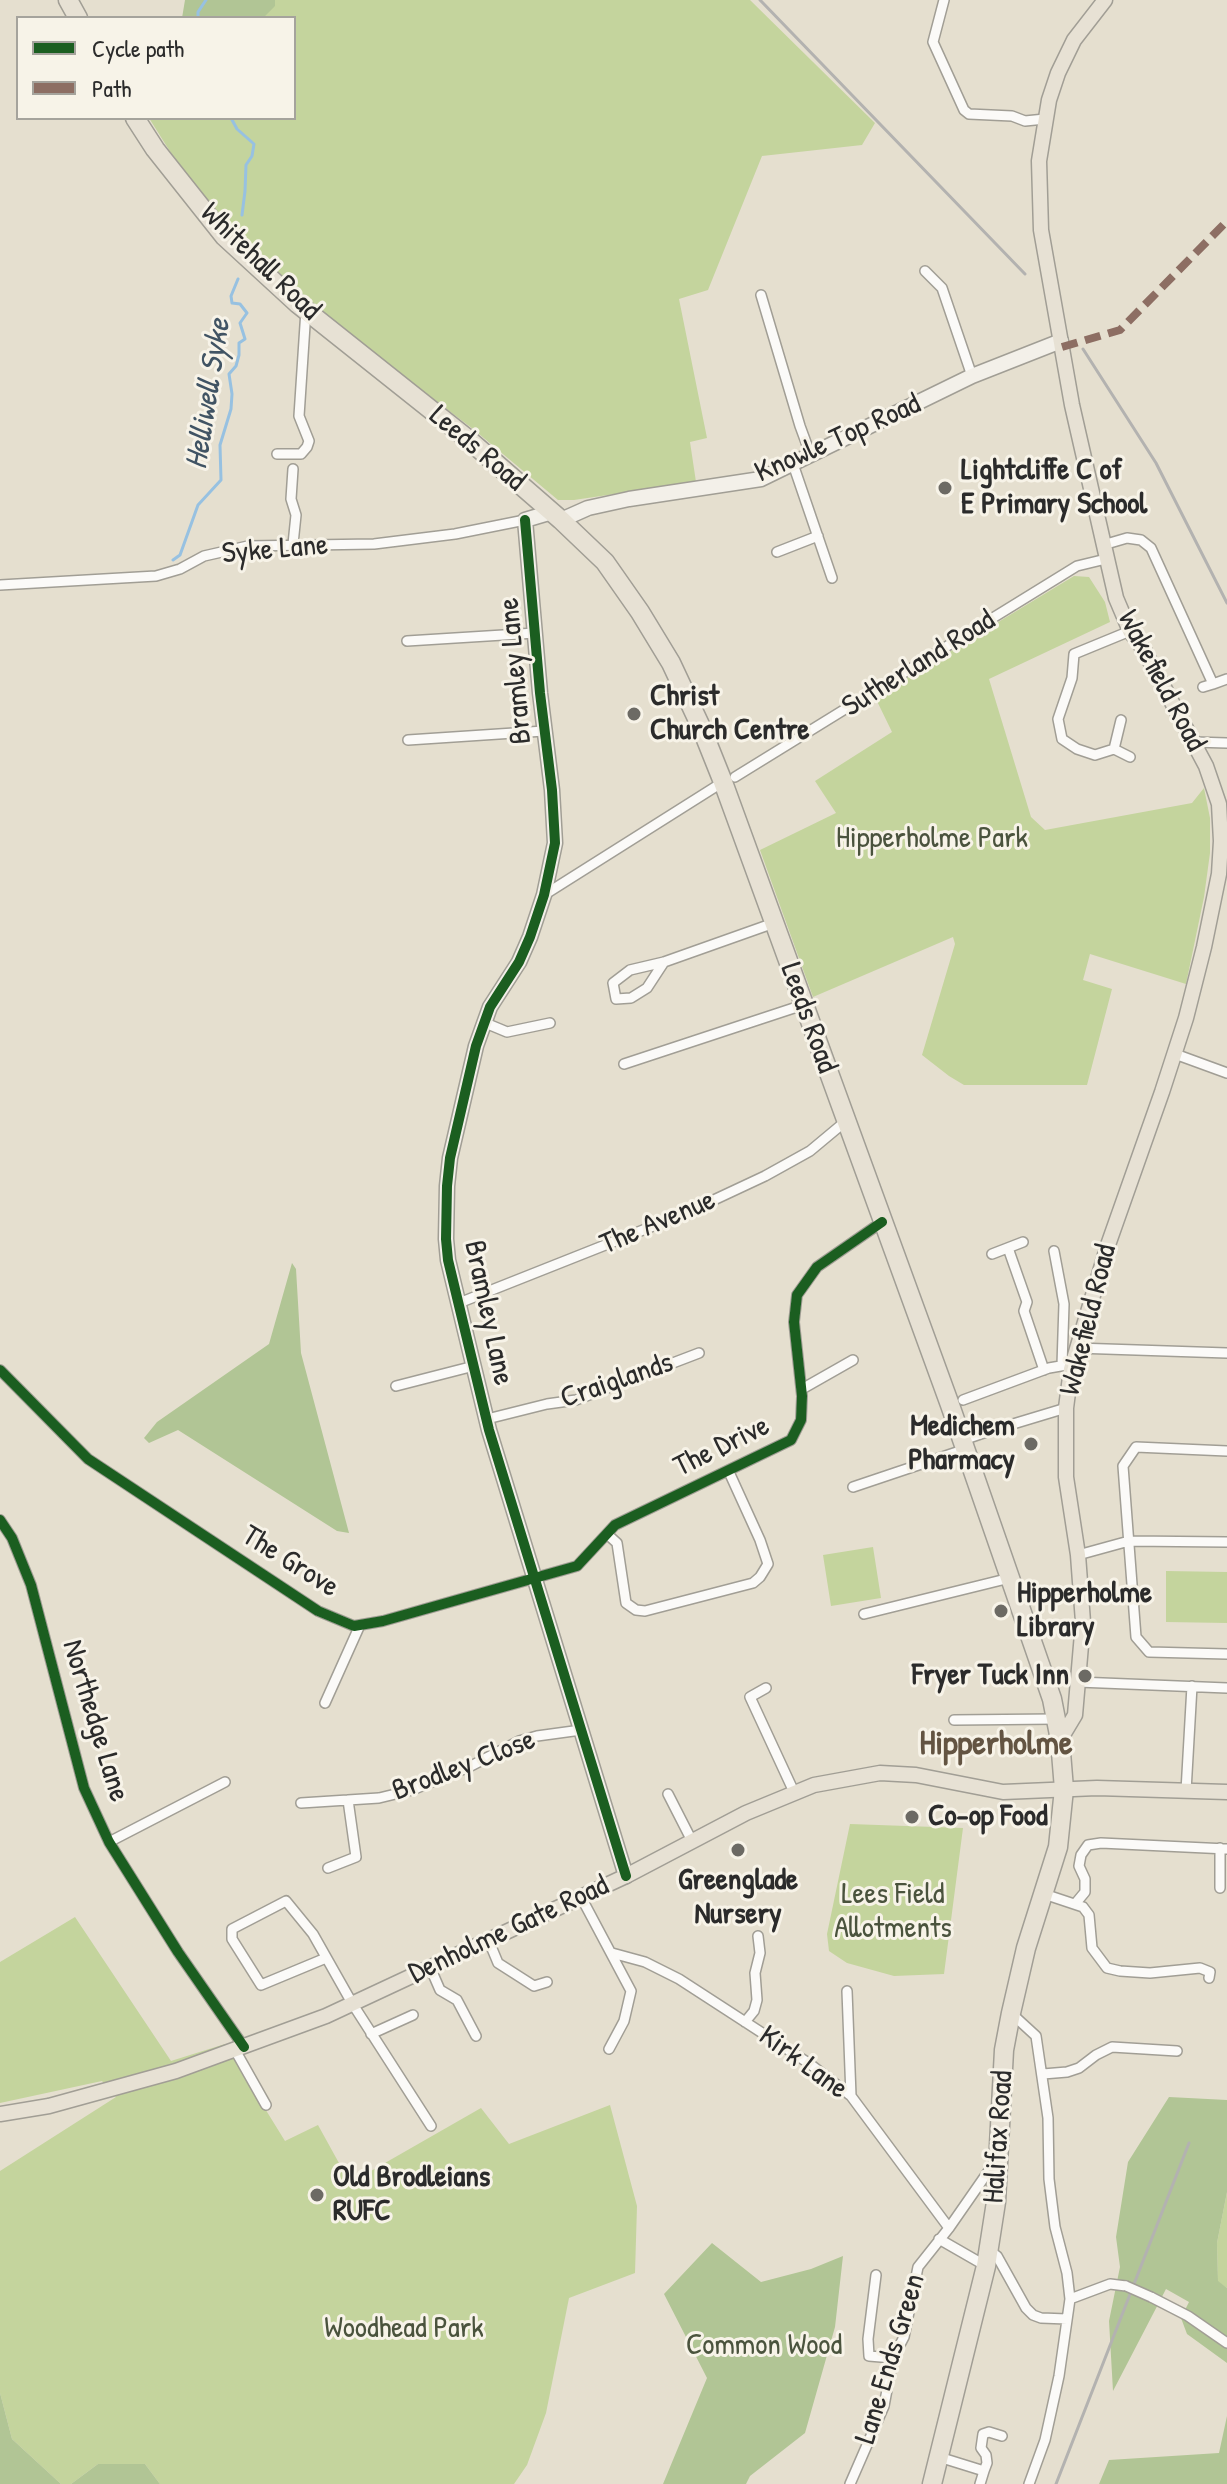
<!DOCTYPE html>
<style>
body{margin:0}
#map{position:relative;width:1227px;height:2484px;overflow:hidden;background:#e5dfcf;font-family:"Patrick Hand",sans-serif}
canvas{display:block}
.legend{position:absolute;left:16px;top:16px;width:280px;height:104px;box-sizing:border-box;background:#f7f3e8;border:2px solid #a5a39c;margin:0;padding:10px 14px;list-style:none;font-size:24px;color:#2b2b2b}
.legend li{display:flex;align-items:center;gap:16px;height:40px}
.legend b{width:40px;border:2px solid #a5a39c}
</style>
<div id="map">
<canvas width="1227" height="2484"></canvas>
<ul class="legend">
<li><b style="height:10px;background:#1b5e20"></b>Cycle path</li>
<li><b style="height:10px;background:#8d6e63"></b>Path</li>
</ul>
</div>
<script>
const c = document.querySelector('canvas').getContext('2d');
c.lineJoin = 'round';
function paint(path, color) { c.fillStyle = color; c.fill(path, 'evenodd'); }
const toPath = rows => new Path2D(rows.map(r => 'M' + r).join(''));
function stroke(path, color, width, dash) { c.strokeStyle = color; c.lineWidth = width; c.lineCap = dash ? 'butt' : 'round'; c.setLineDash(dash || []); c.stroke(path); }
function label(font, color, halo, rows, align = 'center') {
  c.font = font + ' "Patrick Hand",sans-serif'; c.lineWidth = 6; c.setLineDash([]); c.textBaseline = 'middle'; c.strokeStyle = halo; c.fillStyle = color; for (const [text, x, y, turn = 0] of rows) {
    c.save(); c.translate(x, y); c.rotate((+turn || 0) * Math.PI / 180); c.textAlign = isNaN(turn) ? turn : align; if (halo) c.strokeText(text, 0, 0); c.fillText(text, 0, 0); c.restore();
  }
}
paint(toPath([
 [213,0,750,0,875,123,862,145,762,156,708,290,679,299,707,438,690,442,696,482,574,500,558,500,473,429,361,344,281,279,229,225,181,169,149,118,294,118,294,18,212,18],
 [1074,576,1089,577,1105,602,1110,622,989,679,1031,817,1045,830,1192,803,1204,788,1210,818,1210,853,1204,897,1186,984,1090,954,1083,980,1112,989,1087,1085,964,1085,949,1076,922,1055,955,944,953,937,813,997,760,850,836,813,815,781,892,732,875,697],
 [873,1547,881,1598,831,1606,823,1555],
 [1166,1571,1227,1572,1227,1623,1166,1622],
 [850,1824,963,1828,944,1974,894,1976,847,1963,829,1951,827,1934],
 [75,1917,171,2061,225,2044,285,2141,318,2125,350,2183,481,2108,509,2144,610,2105,637,2206,635,2273,569,2298,546,2413,527,2465,514,2484,160,2484,145,2464,98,2464,71,2484,61,2484,12,2439,0,2393,0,2171,116,2097,102,2081,0,2103,0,1962],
 [1227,2192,1227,2288,1218,2282,1217,2243]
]), '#c4d49d');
paint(toPath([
 [185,0,275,0,275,6,263,18,182,18],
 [292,1263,296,1269,301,1353,349,1533,337,1531,178,1430,149,1443,144,1438,157,1422,269,1344],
 [1169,2097,1227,2100,1227,2192,1217,2243,1218,2281,1227,2288,1227,2363,1187,2334,1181,2318,1189,2302,1166,2289,1113,2391,1109,2321,1120,2267,1116,2237,1128,2162],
 [712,2243,761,2282,811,2269,843,2256,835,2327,805,2433,750,2476,746,2484,663,2484,707,2378,664,2294],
 [0,2393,12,2439,61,2484,0,2484],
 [1227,2416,1227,2484,1099,2484,1109,2460,1219,2453],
 [98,2464,145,2464,160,2484,71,2484]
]), '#b1c595');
stroke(toPath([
 [198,18,198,12,206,0],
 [231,118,237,129,254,144,252,156,246,165,245,191,242,215],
 [173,560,180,555,198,505,221,480,220,445,231,409,232,394,229,374,236,366,239,355,239,343,245,339,240,323,247,313,240,304,232,303,231,296,238,279]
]), '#97c1e1', 3);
const street = toPath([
 [944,0,933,42,964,110,969,114,1012,116,1025,121,1045,119],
 [925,271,942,288,972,376],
 [761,295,800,426,811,456],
 [277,454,301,454,307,447,309,441,299,416,306,310],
 [793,464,832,578],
 [293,469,291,499,296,515,293,544],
 [1103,545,1127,538,1141,540,1151,548,1213,684,1203,687],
 [777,552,818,536],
 [0,585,156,576,180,569,204,556,248,546,374,544,455,534,525,520],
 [407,641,535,633],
 [1213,684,1227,679],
 [408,740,544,731],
 [1194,742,1227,743],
 [1114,749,1121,720],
 [1130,757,1114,749,1095,755,1077,749,1062,739,1058,719,1072,678,1074,654,1130,631],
 [735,777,1077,566,1106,559],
 [544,895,723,782],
 [664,962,647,988,631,998,616,999,613,983,630,970,664,962,774,923],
 [483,1022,507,1032,550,1023],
 [1175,1054,1227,1073],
 [624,1064,803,1005],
 [1008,1248,1027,1302,1024,1311,1044,1370],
 [1054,1251,1064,1304,1062,1365],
 [992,1254,1023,1242],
 [459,1303,686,1213,765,1176,810,1151,846,1121],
 [1076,1348,1227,1353],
 [0,1370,88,1459,318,1611,354,1626,383,1621,577,1566,615,1525,791,1440,801,1420,802,1396,794,1322,797,1295,817,1267,882,1222],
 [396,1386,474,1366],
 [802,1389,853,1360],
 [963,1400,1049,1368,1072,1364],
 [487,1419,547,1404,576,1400,699,1353],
 [1013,1424,1066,1408],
 [963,1440,1007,1425],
 [1227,1451,1136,1447,1123,1466,1136,1637,1149,1652,1227,1654],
 [853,1487,966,1449],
 [0,1520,12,1538,31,1585,84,1788,109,1842,178,1952,244,2047],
 [607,1534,617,1543,626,1603,636,1610,645,1611,753,1583,760,1577,768,1564,760,1540,729,1472],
 [1078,1555,1129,1541,1227,1542],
 [864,1614,1010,1578],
 [1078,1682,1227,1688],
 [766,1688,750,1697,794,1792],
 [325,1703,360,1625],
 [954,1720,1056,1719],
 [1186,1791,1192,1686],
 [668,1794,692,1841],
 [301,1803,379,1798,412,1790,469,1767,519,1741,537,1736,581,1730],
 [109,1842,225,1782],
 [328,1868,356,1857,348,1800],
 [1220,1888,1220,1848],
 [1044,1894,1083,1907,1089,1915,1092,1948,1107,1968,1120,1971,1150,1973,1200,1968,1210,1972,1209,1978],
 [581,1897,631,1991,624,2021,609,2049],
 [1075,1904,1085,1892,1085,1879,1079,1866,1081,1855,1088,1845,1101,1843,1227,1849],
 [488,1939,498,1963,534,1986,547,1982],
 [612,1953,645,1962,679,1979,810,2064,851,2096,949,2228],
 [326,1958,261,1985,232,1939,232,1929,286,1901,313,1934,352,2003,431,2126],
 [430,1967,440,1990,457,2000,476,2036],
 [847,1991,851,2096],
 [1012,2014,1036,2036,1048,2118,1049,2179,1055,2227,1067,2273,1070,2299,1059,2376,1045,2440,1029,2484],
 [745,2022,754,2011,757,2000,755,1973,760,1953,758,1936],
 [371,2034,413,2015],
 [235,2050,266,2105],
 [1043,2074,1067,2072,1079,2068,1096,2055,1112,2047,1177,2051],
 [939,2239,986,2266],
 [989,2250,997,2256,1026,2308,1033,2315,1041,2318,1067,2319],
 [876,2275,868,2339,869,2356,893,2358],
 [1151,2297,1188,2316,1227,2343],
 [1070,2299,1110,2284,1126,2286],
 [939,2457,984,2471,980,2484],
 [984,2471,987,2463,986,2455,981,2448,983,2434,989,2432,1002,2436],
 [850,2484,884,2406,893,2358,904,2337,918,2267,949,2228,990,2169,997,2163]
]);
const secondary = toPath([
 [552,512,525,520,540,693,552,790,555,843,544,895,530,937,519,962,490,1007,476,1046,450,1158,447,1186,446,1239,448,1260,489,1430,626,1876],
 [561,520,588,508,629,499,761,479,972,376,1061,341]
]);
const primary = toPath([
 [1060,1740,1075,1715,1083,1622,1078,1555,1066,1477,1066,1408,1071,1369,1108,1245,1162,1092,1186,1018,1204,947,1219,874,1221,841,1219,804,1206,766,1144,650,1130,631,1116,598,1072,405,1041,230,1039,161,1049,100,1058,73,1074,40,1105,0],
 [0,2114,49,2106,176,2071,326,2016,626,1876,746,1813,814,1785,880,1773,916,1775,1003,1792,1097,1788,1227,1792]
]);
const highway = toPath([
 [68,0,78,18],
 [135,118,155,149,224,236,298,304,469,440,561,520,605,562,640,612,671,663,701,727,723,782,950,1405,1052,1699,1060,1740,1064,1789,1058,1847,1026,1948,1011,2013,1004,2050,996,2202,986,2266,932,2484]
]);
stroke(street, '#a19e95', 12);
stroke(secondary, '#a19e95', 17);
stroke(primary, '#a19e95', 17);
stroke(highway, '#a19e95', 21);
stroke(street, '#fbfaf8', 9);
stroke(secondary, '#f3f0e9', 14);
stroke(primary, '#e7e1d4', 14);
stroke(highway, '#e7e1d4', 18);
stroke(toPath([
 [760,0,1025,274],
 [1083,349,1156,463,1227,603],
 [1056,2484,1189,2143]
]), '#b3b2b0', 3);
const streetBridge = toPath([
 [1126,2286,1151,2297]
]);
stroke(streetBridge, '#a19e95', 12, []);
stroke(streetBridge, '#fbfaf8', 9);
stroke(toPath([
 [1062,347,1120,330,1227,221]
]), '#8d6e63', 8, [16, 8]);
stroke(toPath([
 [525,520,540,693,552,790,555,843,544,895,530,937,519,962,490,1007,476,1046,450,1158,447,1186,446,1239,448,1260,489,1430,626,1876],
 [0,1370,88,1459,318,1611,354,1626,383,1621,577,1566,615,1525,791,1440,801,1420,802,1396,794,1322,797,1295,817,1267,882,1222],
 [0,1520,12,1538,31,1585,84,1788,109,1842,178,1952,244,2047]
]), '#1b5e20', 10);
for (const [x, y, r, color] of [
 [945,488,8,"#6c6a64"],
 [634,714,8,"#6c6a64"],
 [1031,1444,8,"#6c6a64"],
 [1001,1611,8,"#6c6a64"],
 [1085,1676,8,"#6c6a64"],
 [912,1817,8,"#6c6a64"],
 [738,1850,8,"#6c6a64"],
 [317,2195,8,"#6c6a64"]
]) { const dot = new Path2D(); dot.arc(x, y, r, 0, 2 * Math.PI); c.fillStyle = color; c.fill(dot); stroke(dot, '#f7f3e8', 3); }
label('30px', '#2b2b2b', '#f7f3e8', [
 ["Whitehall Road",260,262,44],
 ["Knowle Top Road",838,439,-24],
 ["Leeds Road",477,449,40],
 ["Syke Lane",275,550,-5],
 ["Sutherland Road",919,664,-32],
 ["Bramley Lane",516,671,-95],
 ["Wakefield Road",1161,681,62],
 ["Leeds Road",808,1018,70],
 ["The Avenue",658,1223,-23],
 ["Bramley Lane",488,1313,78],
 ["Wakefield Road",1089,1320,-76],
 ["Craiglands",617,1381,-19],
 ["The Drive",722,1447,-26],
 ["The Grove",290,1562,32],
 ["Northedge Lane",95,1721,73],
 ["Brodley Close",464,1766,-21],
 ["Denholme Gate Road",509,1930,-25],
 ["Kirk Lane",803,2063,36],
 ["Halifax Road",999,2137,-86],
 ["Lane Ends Green",891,2359,-73]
]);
label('bold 30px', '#2b2b2b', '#f7f3e8', [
 ["Lightcliffe C of",961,471],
 ["E Primary School",961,505],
 ["Christ",650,697],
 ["Church Centre",650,731],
 ["Medichem",1015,1427,"right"],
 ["Pharmacy",1015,1461,"right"],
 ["Hipperholme",1017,1594],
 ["Library",1017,1628],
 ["Fryer Tuck Inn",1069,1676,"right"],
 ["Co-op Food",928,1817],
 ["Greenglade",738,1881,"center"],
 ["Nursery",738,1915,"center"],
 ["Old Brodleians",333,2178],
 ["RUFC",333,2212]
], 'left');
label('30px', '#4a533d', '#f7f3e8', [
 ["Hipperholme Park",932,839],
 ["Lees Field",893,1895],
 ["Allotments",893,1929],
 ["Woodhead Park",404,2329],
 ["Common Wood",764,2346]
]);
label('italic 32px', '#415464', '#f7f3e8', [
 ["Helliwell Syke",209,394,-81]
]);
label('bold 34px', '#635442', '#f7f3e8', [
 ["Hipperholme",996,1745]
]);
</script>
